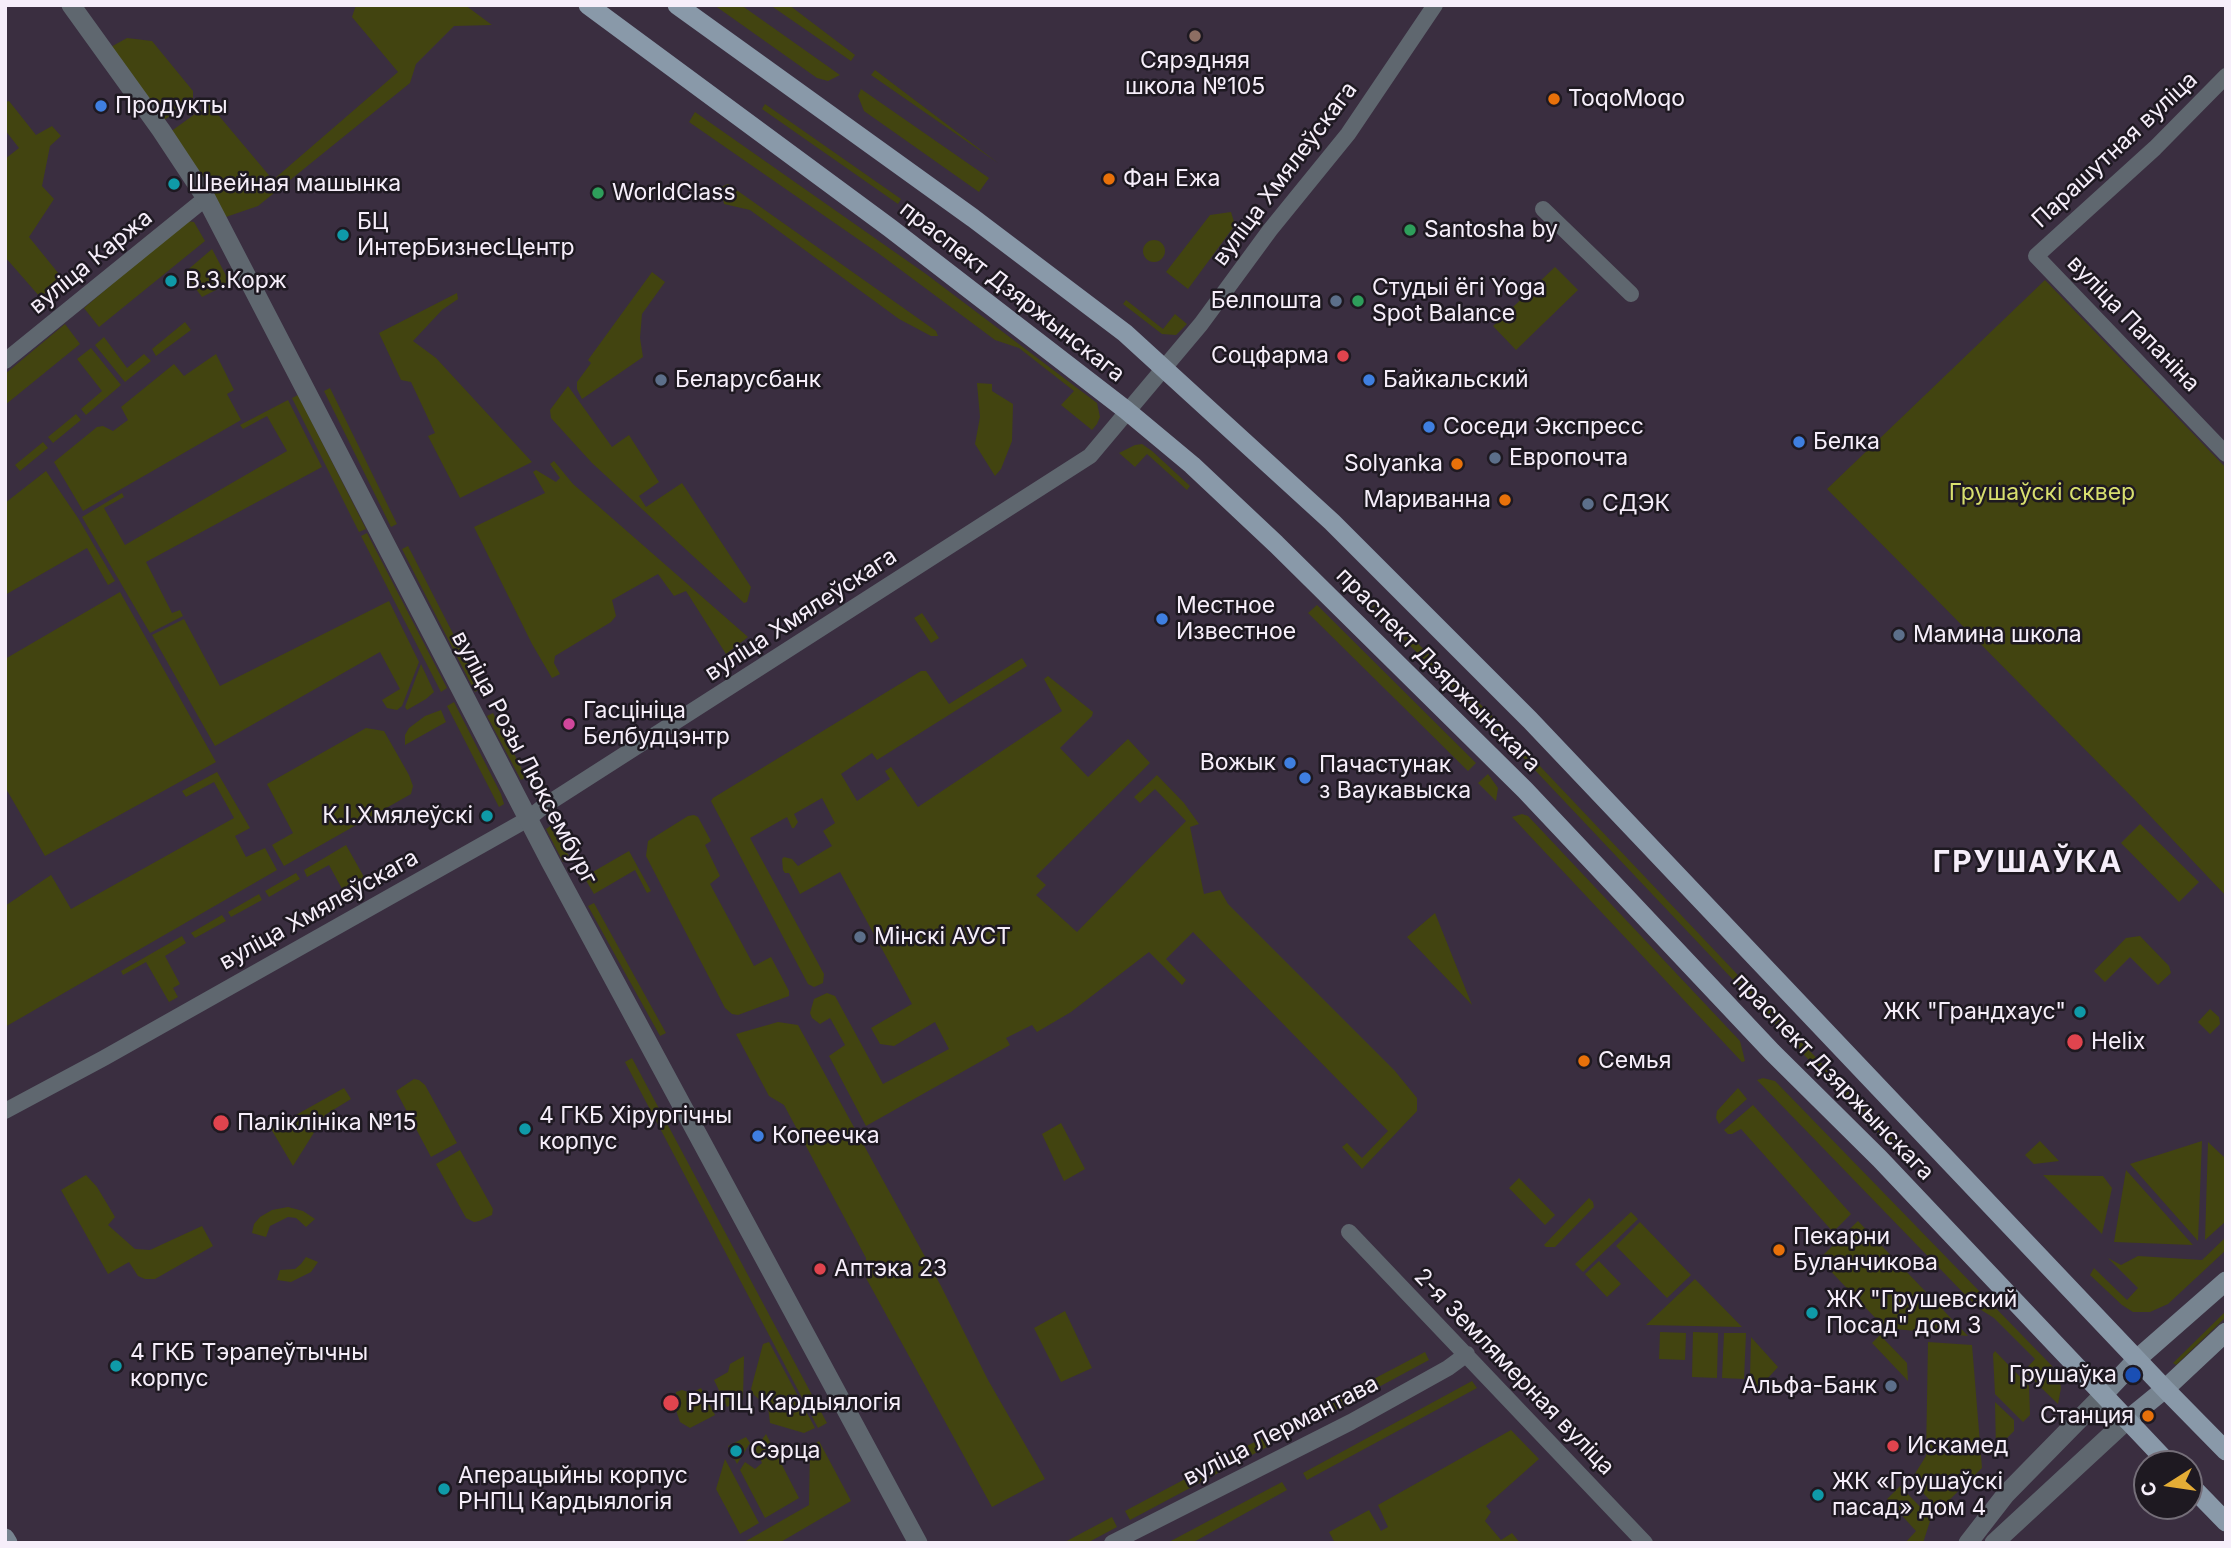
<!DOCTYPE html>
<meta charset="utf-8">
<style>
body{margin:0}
#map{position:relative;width:2231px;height:1548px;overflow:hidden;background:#3a2e40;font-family:Inter,sans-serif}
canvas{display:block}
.frame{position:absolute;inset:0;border:7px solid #f6eefa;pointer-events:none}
.north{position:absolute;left:2133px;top:1450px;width:70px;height:70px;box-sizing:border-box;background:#1e1921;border:2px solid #746e78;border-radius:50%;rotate:258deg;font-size:19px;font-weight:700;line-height:28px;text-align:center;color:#f6eefa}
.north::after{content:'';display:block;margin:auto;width:24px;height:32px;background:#e5ad36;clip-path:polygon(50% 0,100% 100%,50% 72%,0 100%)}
</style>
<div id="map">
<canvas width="2231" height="1548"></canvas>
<div class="frame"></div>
<div class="north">С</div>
</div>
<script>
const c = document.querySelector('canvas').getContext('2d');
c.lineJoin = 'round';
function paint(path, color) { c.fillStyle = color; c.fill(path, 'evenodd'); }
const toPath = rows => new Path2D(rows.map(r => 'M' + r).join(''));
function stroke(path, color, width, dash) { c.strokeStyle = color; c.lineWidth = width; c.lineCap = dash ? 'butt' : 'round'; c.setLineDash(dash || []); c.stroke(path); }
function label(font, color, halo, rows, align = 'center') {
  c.font = font + ' Inter,sans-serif'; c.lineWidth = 5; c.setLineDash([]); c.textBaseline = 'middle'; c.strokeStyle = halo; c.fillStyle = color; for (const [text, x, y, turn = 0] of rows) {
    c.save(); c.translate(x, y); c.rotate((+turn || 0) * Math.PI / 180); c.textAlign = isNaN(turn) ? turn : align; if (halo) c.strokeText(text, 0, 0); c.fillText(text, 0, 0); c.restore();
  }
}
paint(toPath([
 [356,5,465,5,492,25,454,26,416,64,410,83,258,206,223,218,170,132,209,104,273,180,398,72,352,17],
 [714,5,741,5,840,75,828,81,817,78],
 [770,5,789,5,855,55,851,61],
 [127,38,152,41,193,91,193,99,163,121,109,48],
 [875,70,998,163,871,75],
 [861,89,989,178,979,192,864,111,858,96],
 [9,101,36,135,52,126,61,136,50,146,42,186,54,199,29,237,63,279,40,297,5,257,5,159,19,148,5,130,5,102],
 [765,104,901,199,898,204,762,109],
 [695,112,926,274,1097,403,1100,417,1097,424,1092,430,1061,405,1074,391,1019,348,995,340,878,253,689,122],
 [728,184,936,331,938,336,931,336,899,319,750,210,724,204,721,187],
 [1231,212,1235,225,1188,289,1166,272,1210,215],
 [186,221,194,222,205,241,99,327,84,308],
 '1143 251a11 11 0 1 1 22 0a11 11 0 1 1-22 0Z',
 [212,249,230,283,202,297,184,273],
 [1555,267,1578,290,1516,350,1493,326],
 [652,272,665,282,642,314,640,338,643,357,582,399,577,389,577,382,591,363,588,360],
 [2045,280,2226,468,2226,896,2136,801,1827,489],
 [457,293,458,299,442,310,413,341,436,358,532,462,460,498,428,436,435,433,411,382,401,380,379,333],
 [1126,300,1163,329,1175,314,1187,324,1176,335,1162,334,1123,304],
 [185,322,191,330,156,356,152,349],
 [65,324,80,344,5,405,5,374],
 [104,337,127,368,144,354,151,361,125,382,95,345],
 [91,348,121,385,86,415,81,409,102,391,77,359],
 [216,354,234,390,227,394,241,420,83,511,54,462,97,427,103,426,113,431,128,420,121,407,174,364,184,376],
 [977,383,992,384,992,391,1013,404,1012,441,1001,469,995,476,975,444,980,417],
 [568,386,612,447,629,435,659,482,639,496,646,507,682,483,751,587,747,602,744,603,592,463,551,418,550,410],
 [330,388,397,524,391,527,324,391],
 [298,395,366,529,359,532,292,398],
 [288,400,322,467,146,562,172,613,180,610,183,616,150,633,82,517,122,493,124,497,104,508,125,545,287,451,267,416,243,429,240,425],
 [76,414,81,420,53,443,48,437],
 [43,442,48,448,20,471,15,465],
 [1142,444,1152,451,1190,486,1187,490,1147,454,1135,467,1119,453,1135,445],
 [554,461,573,484,748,637,726,654,686,591,674,596,658,574,612,600,616,616,611,622,555,656,554,663,560,674,552,678,532,644,474,527,545,493,533,472,536,470,556,482,560,478,550,464],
 [46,471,78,518,115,581,108,585,87,548,5,595,5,503],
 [367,533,447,688,441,692,361,536],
 [408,546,481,688,475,692,402,549],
 [120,592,216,762,45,856,5,787,5,659],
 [389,601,419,662,402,706,397,710,387,708,382,700,400,689,380,652,215,746,152,635,184,619,220,686],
 [1376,603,1507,730,1502,735,1371,608],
 [1317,605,1476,763,1468,771,1308,613],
 [922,613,939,638,931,643,914,618],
 [1022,658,1027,666,877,760,872,753,841,774,857,801,890,779,885,771,891,767,918,807,1062,711,1044,679,1048,676,1093,712,1092,716,1060,748,1088,777,1128,739,1150,763,1036,876,1046,885,1036,895,1077,932,1186,821,1155,789,1140,803,1134,797,1157,775,1184,803,1199,824,1190,827,1204,894,1220,890,1228,904,1395,1071,1417,1098,1417,1111,1362,1169,1342,1147,1347,1143,1362,1158,1388,1131,1193,932,1166,959,1186,980,1182,985,1149,952,1071,1012,1037,1032,1032,1025,1006,1038,1010,1045,866,1126,829,1056,845,1045,830,1018,820,1024,812,1018,810,1013,814,999,827,993,835,996,883,1084,949,1049,935,1022,894,1046,880,1044,871,1028,912,1004,840,872,800,894,789,873,785,873,783,870,782,859,784,857,792,859,798,866,832,846,823,831,835,823,822,798,794,814,798,822,794,828,792,828,787,817,750,838,824,974,823,983,814,987,808,984,711,801,713,798,921,671,926,671,949,704],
 [421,664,434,692,426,699,407,710,405,707],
 [454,702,501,794,504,804,499,807,447,706],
 [441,710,446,722,405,745,405,735,409,728,425,716],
 [493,713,526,777,521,780,487,716],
 [366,728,384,731,409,775,413,786,411,794,284,866,272,845,293,833,267,784],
 [1520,745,1898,1144,1893,1149,1515,749],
 [217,772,250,828,235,836,246,857,265,848,277,870,5,1027,5,906,51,875,71,909,234,818,214,782,186,797,182,791],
 [1488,774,1498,788,1496,801,1478,783],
 [1522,814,1528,816,1740,1041,1745,1061,1742,1062,1512,817],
 [694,815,698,817,711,841,705,845,720,876,710,884,754,966,771,957,789,991,789,996,738,1015,732,1014,725,1008,646,856,648,841,688,816],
 [2140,824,2199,882,2179,902,2121,843],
 [552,825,570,858,563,862,546,829],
 [346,845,368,884,346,896,329,865,307,877,304,870],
 [629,851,651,891,647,893,635,870,594,894,584,877],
 [296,873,300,879,269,897,265,891],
 [259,894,262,900,231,917,228,912],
 [594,903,666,1033,660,1036,588,906],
 [1435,913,1472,1005,1407,937],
 [222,915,226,921,195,938,191,933],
 [182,936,186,943,165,956,180,984,173,988,178,997,169,1002,146,962,123,975,121,971],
 [2140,936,2169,966,2171,973,2158,985,2130,957,2105,982,2094,971,2126,938],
 [2210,1009,2219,1017,2220,1024,2210,1034,2198,1022],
 [778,1022,798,1025,941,1286,988,1380,1045,1479,992,1507,866,1278,866,1258,784,1105,769,1096,736,1034],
 [632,1058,827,1423,818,1428,625,1062],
 [1763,1078,1775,1081,2052,1366,2059,1376,2061,1388,2058,1404,2024,1371,2035,1359,1994,1318,1978,1308,1757,1080],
 [414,1079,419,1080,425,1085,457,1143,431,1157,396,1091],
 [344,1088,351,1099,325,1115,293,1166,271,1129],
 [1738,1088,1747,1099,1719,1124,1716,1118,1717,1111],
 [1753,1105,1851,1214,1833,1232,1741,1129,1732,1134,1728,1134,1724,1130],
 [1061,1123,1085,1169,1064,1181,1042,1134],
 [2040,1141,2059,1161,2034,1164,2025,1155],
 [2202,1141,2198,1241,2130,1164],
 [2208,1142,2226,1159,2226,1221,2205,1240],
 [460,1150,493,1209,492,1215,479,1221,474,1222,466,1218,436,1164],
 [2126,1170,2193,1245,2114,1242],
 [86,1175,97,1187,115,1217,108,1225,135,1249,150,1250,202,1226,213,1246,155,1279,145,1279,138,1276,129,1262,108,1274,61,1190],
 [2043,1175,2103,1176,2112,1188,2102,1234],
 [1519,1178,1555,1215,1545,1225,1509,1188],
 [1589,1198,1593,1202,1594,1207,1555,1247,1546,1247,1544,1245],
 [288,1207,303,1211,315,1219,306,1227,296,1218,288,1217,270,1226,266,1237,252,1233,254,1224,260,1217,272,1210],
 [1631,1212,1638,1219,1583,1272,1575,1264],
 [1858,1221,1968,1336,1885,1328,1819,1259],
 [1640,1222,1691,1275,1667,1298,1616,1246],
 [2226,1237,2226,1250,2168,1304,2150,1312,2133,1312,2122,1305,2090,1275,2094,1268,2127,1300,2138,1288,2108,1258,2121,1265,2138,1256,2202,1260],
 [306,1257,318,1262,311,1272,291,1282,277,1280,280,1270,295,1269,301,1264],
 [1599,1261,1621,1284,1607,1297,1585,1274],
 [1695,1279,1742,1327,1646,1325],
 [1065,1311,1092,1368,1061,1382,1034,1328],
 [2226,1311,2226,1317,2176,1365,2173,1363],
 [1660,1332,1686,1333,1685,1360,1659,1359],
 [1693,1332,1718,1333,1717,1378,1692,1377],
 [1724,1333,1746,1333,1744,1379,1722,1378],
 [1880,1335,1907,1363,1908,1381,1872,1343],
 [1751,1337,1778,1367,1759,1388,1750,1378],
 [769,1342,815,1428,804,1433,770,1423,768,1407,754,1395,751,1389,763,1344],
 [1928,1342,1972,1345,1982,1468,1939,1510,1911,1480,1926,1456],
 [1995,1351,2029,1386,2030,1415,2023,1422,1995,1394,1993,1354],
 [1425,1352,1429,1360,1293,1433,1288,1424],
 [744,1356,743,1399,727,1407,714,1380,728,1372,730,1364],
 [1472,1381,1477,1388,1307,1480,1303,1473],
 [701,1388,715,1415,690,1428,680,1422,675,1407,676,1392,682,1390,691,1393],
 [1995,1402,2014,1420,2014,1431,1996,1449],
 [1511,1430,1539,1459,1486,1506,1491,1512,1485,1521,1501,1540,1512,1533,1520,1543,1335,1543,1329,1532,1369,1510,1381,1531,1388,1527,1378,1505],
 [766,1434,799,1498,765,1518,740,1470,745,1462,755,1469,762,1463,759,1455,752,1453],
 [746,1437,750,1443,737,1464,728,1446],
 [1262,1438,1267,1447,1130,1520,1125,1511],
 [819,1441,851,1501,779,1543,747,1543,746,1541,809,1505,810,1447],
 [725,1459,759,1523,740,1534,716,1489],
 [1282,1482,1287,1490,1192,1543,1167,1543],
 [1900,1486,1931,1518,1923,1543,1905,1543,1916,1531,1887,1499],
 [1112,1517,1117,1527,1087,1543,1063,1543]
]), '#424410');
stroke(toPath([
 [2226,76,2155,148,2036,256,2226,454],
 [1543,209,1631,294],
 [5,361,206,198],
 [5,1111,104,1058,528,819,544,806,1090,456,1201,324,1270,230,1348,134,1435,5],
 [1349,1232,1645,1543],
 [1112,1543,1351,1422,1448,1368,1467,1354]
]), '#5f676f', 16);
stroke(toPath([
 [71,5,161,130,206,198,550,861,918,1543],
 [1968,1543,2006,1494,2104,1394],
 [1994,1543,2127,1420]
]), '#5f676f', 19);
stroke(toPath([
 [2104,1394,2137,1359,2226,1281],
 [2127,1420,2165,1389,2226,1332],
 [5,1538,8,1543]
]), '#778490', 19);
stroke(toPath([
 [588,5,890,228,1126,410,1192,465,1276,544,1525,790,1772,1052,1880,1159,2169,1464],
 [677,5,973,218,1125,333,1332,522,1530,720,2165,1389,2226,1451],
 [2189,1484,2226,1522]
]), '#8999a9', 19);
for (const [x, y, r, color] of [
 [1195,36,7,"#8d6e63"],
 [1554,99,7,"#e8710a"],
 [101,106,7,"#3f7fe0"],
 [1109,179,7,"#e8710a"],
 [174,184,7,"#0f9aa8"],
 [598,193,7,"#2e9e5b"],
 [1410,230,7,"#2e9e5b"],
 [343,235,7,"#0f9aa8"],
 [171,281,7,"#0f9aa8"],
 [1336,301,7,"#5c6f8a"],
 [1358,301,7,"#2e9e5b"],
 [1343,356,7,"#e0444e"],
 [661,380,7,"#5c6f8a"],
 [1369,380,7,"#3f7fe0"],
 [1429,427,7,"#3f7fe0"],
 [1799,442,7,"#3f7fe0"],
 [1495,458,7,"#5c6f8a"],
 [1457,464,7,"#e8710a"],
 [1505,500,7,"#e8710a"],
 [1588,504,7,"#5c6f8a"],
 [1162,619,7,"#3f7fe0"],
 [1899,635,7,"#5c6f8a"],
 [569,724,7,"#d1479c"],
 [1290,763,7,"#3f7fe0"],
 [1305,778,7,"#3f7fe0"],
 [487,816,7,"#0f9aa8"],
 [860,937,7,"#5c6f8a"],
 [2080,1012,7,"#0f9aa8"],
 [2075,1042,9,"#e0444e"],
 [1584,1061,7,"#e8710a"],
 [221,1123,9,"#e0444e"],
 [525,1129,7,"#0f9aa8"],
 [758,1136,7,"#3f7fe0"],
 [1779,1250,7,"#e8710a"],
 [820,1269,7,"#e0444e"],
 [1812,1313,7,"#0f9aa8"],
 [116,1366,7,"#0f9aa8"],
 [2133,1375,9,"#1a4fb4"],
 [1891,1386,7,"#5c6f8a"],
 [671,1403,9,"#e0444e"],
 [2148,1416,7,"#e8710a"],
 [1893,1446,7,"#e0444e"],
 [736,1451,7,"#0f9aa8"],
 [444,1489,7,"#0f9aa8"],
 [1818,1495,7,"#0f9aa8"]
]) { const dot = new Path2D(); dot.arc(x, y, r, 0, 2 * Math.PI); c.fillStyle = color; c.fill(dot); stroke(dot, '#1e1921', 2.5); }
label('23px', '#f6eefa', '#1e1921', [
 ["Сярэдняя",1195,61,"center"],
 ["школа №105",1195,87,"center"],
 ["ToqoMoqo",1568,99],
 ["Продукты",115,106],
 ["Фан Ежа",1123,179],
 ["Швейная машынка",188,184],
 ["WorldClass",612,193],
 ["БЦ",357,222],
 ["ИнтерБизнесЦентр",357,248],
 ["Santosha by",1424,230],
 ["В.З.Корж",185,281],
 ["Студыі ёгі Yoga",1372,288],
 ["Spot Balance",1372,314],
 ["Белпошта",1322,301,"right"],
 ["Соцфарма",1329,356,"right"],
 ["Беларусбанк",675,380],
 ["Байкальский",1383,380],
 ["Соседи Экспресс",1443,427],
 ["Белка",1813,442],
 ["Европочта",1509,458],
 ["Solyanka",1443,464,"right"],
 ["Мариванна",1491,500,"right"],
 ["СДЭК",1602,504],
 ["Местное",1176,606],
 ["Известное",1176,632],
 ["Мамина школа",1913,635],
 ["Гасцініца",583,711],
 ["Белбудцэнтр",583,737],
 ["Вожык",1276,763,"right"],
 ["Пачастунак",1319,765],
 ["з Ваукавыска",1319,791],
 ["К.І.Хмялеўскі",473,816,"right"],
 ["Мінскі АУСТ",874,937],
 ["ЖК \"Грандхаус\"",2066,1012,"right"],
 ["Helix",2091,1042],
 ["Семья",1598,1061],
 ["4 ГКБ Хірургічны",539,1116],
 ["корпус",539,1142],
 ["Паліклініка №15",237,1123],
 ["Копеечка",772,1136],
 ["Пекарни",1793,1237],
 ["Буланчикова",1793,1263],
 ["Аптэка 23",834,1269],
 ["ЖК \"Грушевский",1826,1300],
 ["Посад\" дом 3",1826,1326],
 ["4 ГКБ Тэрапеўтычны",130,1353],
 ["корпус",130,1379],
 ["Грушаўка",2117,1375,"right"],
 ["Альфа-Банк",1877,1386,"right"],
 ["РНПЦ Кардыялогія",687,1403],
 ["Станция",2134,1416,"right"],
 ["Искамед",1907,1446],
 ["Сэрца",750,1451],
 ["Аперацыйны корпус",458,1476],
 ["РНПЦ Кардыялогія",458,1502],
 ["ЖК «Грушаўскі",1832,1482],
 ["пасад» дом 4",1832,1508]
], 'left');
label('23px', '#f6eefa', '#1e1921', [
 ["Парашутная вуліца",2115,150,-43],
 ["вуліца Хмялеўскага",1285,174,-53],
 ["вуліца Каржа",91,262,-39],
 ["праспект Дзяржынскага",1012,292,38],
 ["вуліца Папаніна",2133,324,46],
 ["вуліца Хмялеўскага",801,615,-33],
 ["праспект Дзяржынскага",1438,670,45],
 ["вуліца Розы Люксембург",524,758,62],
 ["вуліца Хмялеўскага",319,910,-29],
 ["праспект Дзяржынскага",1833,1077,46],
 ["2-я Землямерная вуліца",1514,1372,46],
 ["вуліца Лермантава",1281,1431,-27]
]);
label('23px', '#d8df6e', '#1e1921', [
 ["Грушаўскі сквер",2042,493]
]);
c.letterSpacing = '2px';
label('bold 30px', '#f6eefa', '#1e1921', [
 ["ГРУШАЎКА",2028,863]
]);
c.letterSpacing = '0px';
</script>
